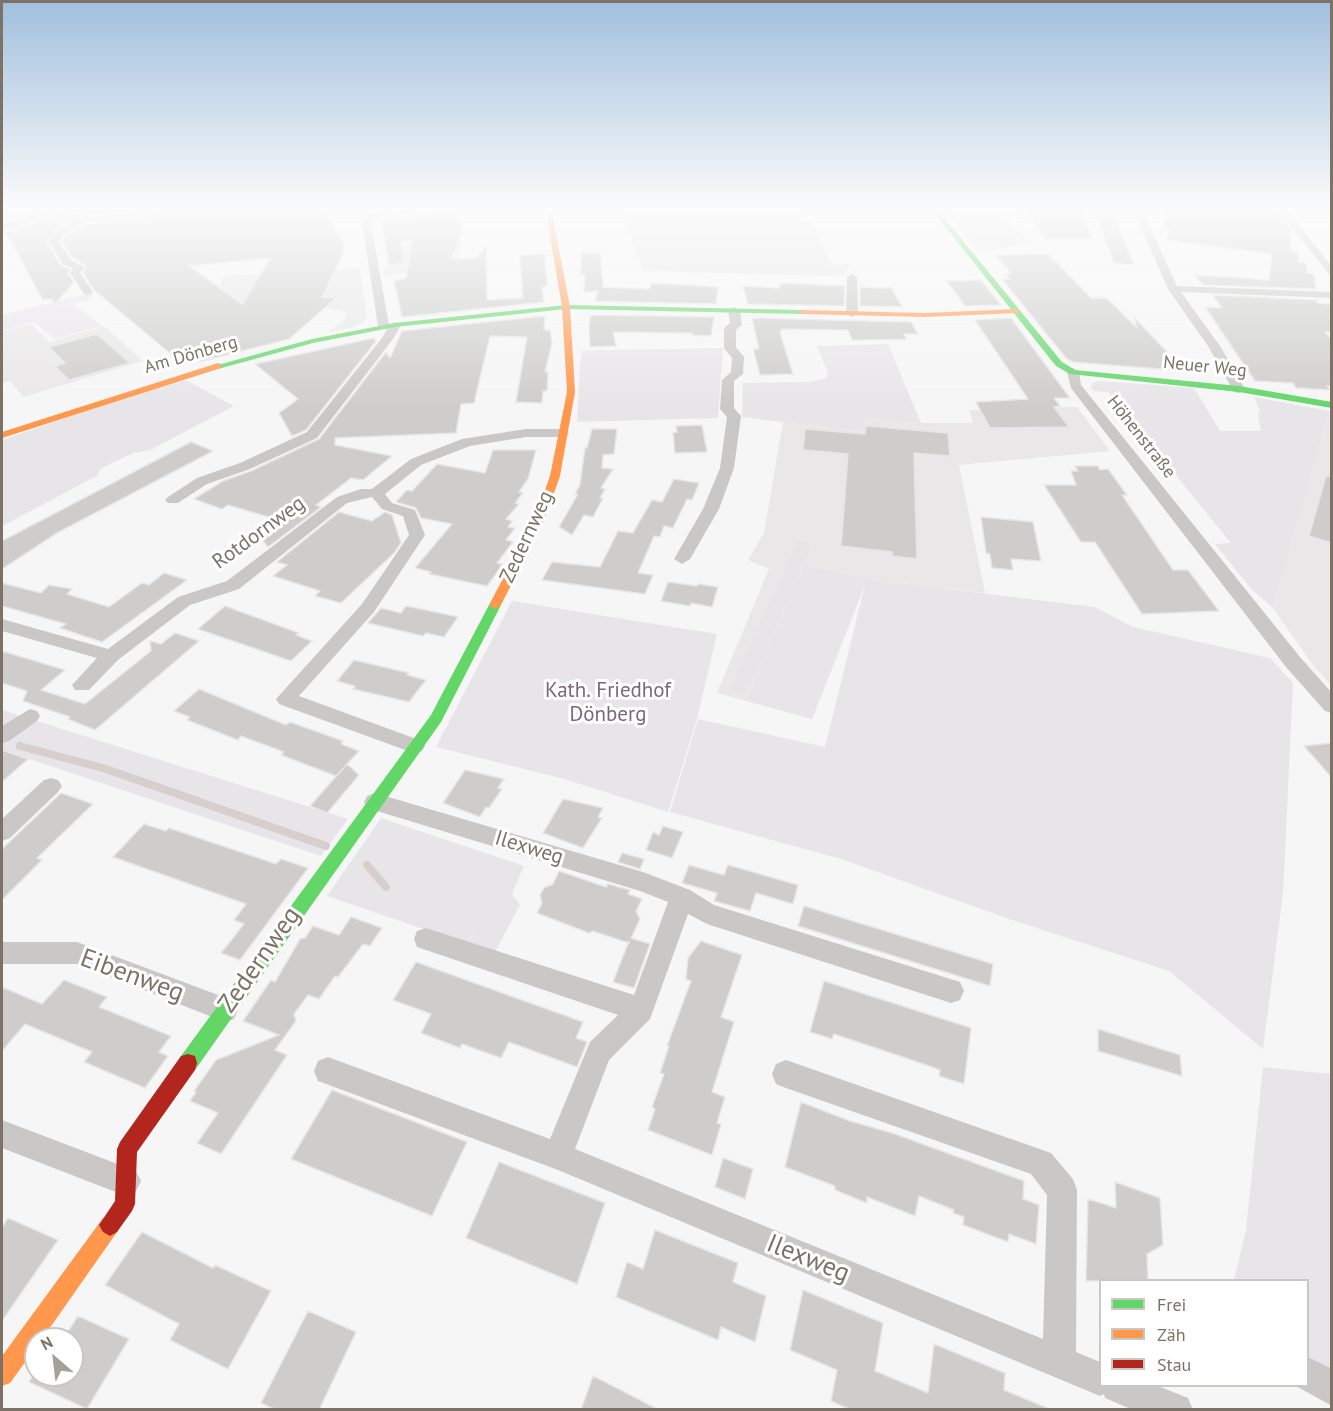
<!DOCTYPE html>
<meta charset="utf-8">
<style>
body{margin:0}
#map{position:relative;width:1333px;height:1411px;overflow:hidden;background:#f6f6f7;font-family:"PT Sans",sans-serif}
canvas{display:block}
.frame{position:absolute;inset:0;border:3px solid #7d7266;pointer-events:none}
.legend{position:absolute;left:1099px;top:1279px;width:210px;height:108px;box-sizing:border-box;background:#fff;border:2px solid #cbc7c2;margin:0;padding:8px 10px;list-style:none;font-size:18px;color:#7d7266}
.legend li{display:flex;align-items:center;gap:12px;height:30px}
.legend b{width:30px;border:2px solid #cbc7c2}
.north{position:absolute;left:24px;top:1327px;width:60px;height:60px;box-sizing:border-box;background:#fff;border:2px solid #cbc7c2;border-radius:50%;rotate:332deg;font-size:16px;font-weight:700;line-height:24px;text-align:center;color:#7d7266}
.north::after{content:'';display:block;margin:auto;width:21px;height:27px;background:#a7a099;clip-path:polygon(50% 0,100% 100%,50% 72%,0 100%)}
</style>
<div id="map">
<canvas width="1333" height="1411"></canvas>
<div class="frame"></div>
<ul class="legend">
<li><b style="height:8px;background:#63d668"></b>Frei</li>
<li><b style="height:8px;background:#ff974d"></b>Zäh</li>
<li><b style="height:8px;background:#b3261e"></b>Stau</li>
</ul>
<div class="north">N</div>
</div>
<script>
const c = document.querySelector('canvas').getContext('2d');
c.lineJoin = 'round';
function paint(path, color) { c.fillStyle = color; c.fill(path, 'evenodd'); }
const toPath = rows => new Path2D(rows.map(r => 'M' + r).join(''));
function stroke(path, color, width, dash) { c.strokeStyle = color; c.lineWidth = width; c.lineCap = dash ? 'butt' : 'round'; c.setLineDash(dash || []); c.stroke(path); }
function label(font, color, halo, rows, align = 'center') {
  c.font = font + ' "PT Sans",sans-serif'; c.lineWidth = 6; c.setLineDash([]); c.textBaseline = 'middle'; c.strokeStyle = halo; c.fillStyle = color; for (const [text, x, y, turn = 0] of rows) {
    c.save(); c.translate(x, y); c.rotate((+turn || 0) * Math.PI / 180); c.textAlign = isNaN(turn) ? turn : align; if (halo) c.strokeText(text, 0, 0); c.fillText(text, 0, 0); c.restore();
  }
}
paint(toPath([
 [463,243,456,262,384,277,383,269,392,265,391,248,379,247],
 [360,268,367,319,355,327,328,332,345,319,346,312,327,308,306,311,224,306,219,289,223,276],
 [32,324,49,342,104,326,143,361,23,397,10,381,2,383,2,332],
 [1077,407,1110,451,959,465,985,593,867,579,812,719,717,693,769,569,748,560,764,533,783,422,862,432,865,418,921,423,973,423,969,410],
 [1329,411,1331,412,1331,685,1313,665,1273,608]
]), '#e9e7e8');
paint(toPath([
 [2,210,40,210,40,211,2,226],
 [621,210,796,210,801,221,812,221,832,265,850,264,844,275,824,276,643,271],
 [998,210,1011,212,1013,217,1003,220,1011,223,1032,243,979,252,945,211],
 [94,292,89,300,74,304,102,326,54,339,34,322,2,331,2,315],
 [888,344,921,423,865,418,862,432,742,417,743,383,809,382,826,378,828,373,817,346],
 [723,348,718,418,577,422,581,351],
 [186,380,234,406,150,450,133,453,100,469,97,476,2,526,2,440,130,396],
 [1099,381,1194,388,1220,431,1261,431,1258,415,1260,411,1254,397,1329,411,1273,608,1252,590,1215,544,1231,543,1108,392,1094,391,1091,388,1092,383],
 [799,540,812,543,745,694,730,690],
 [805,566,867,579,1095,607,1133,627,1270,658,1293,683,1283,894,1263,1049,1169,971,1009,919,841,859,670,812,698,719,825,747,865,585,812,719,747,701],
 [512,601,717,634,697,719,668,812,564,779,436,747],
 [2,710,348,819,321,856,2,750],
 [381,818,524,866,512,894,520,905,495,952,468,944,474,929,467,944,327,896],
 [1263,1067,1331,1074,1331,1379,1308,1365,1308,1280,1234,1280,1246,1230]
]), '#e8e5e9');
stroke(toPath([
 [20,746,106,769,326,846],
 [367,865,386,887]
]), '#d6cfcc', 8);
const building = toPath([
 [65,210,138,210,96,215,65,210],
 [195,210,322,210,335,225,332,225,333,228,343,240,344,252,322,297,336,298,289,339,199,362,195,360,183,364,94,290,83,273,86,266,73,258,62,242,66,236,87,224,195,210],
 [271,258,242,304,189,266,271,258],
 [1027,210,1080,210,1093,239,1044,239,1027,210],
 [1095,210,1112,210,1134,265,1114,263,1095,210],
 [1167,210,1276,210,1290,228,1291,251,1298,252,1298,262,1306,263,1307,273,1314,274,1316,289,1203,285,1195,275,1269,280,1272,254,1167,240,1170,230,1162,229,1167,210],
 [456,212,463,230,451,259,477,258,486,246,487,300,523,298,520,255,544,254,547,286,542,287,544,302,402,317,394,281,406,278,412,240,401,241,403,263,389,265,382,219,399,216,400,221,423,214,456,212],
 [53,217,68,222,56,229,47,243,61,265,70,269,68,274,74,282,55,304,52,299,43,300,6,232,53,217],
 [581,253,600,253,603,287,649,289,652,283,718,287,716,304,595,301,598,291,584,292,585,275,581,275,581,253],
 [1048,254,1091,298,1107,298,1137,328,1134,317,1185,371,1073,362,1066,358,1002,279,1010,279,1006,274,1011,273,995,255,1048,254],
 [981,280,1001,305,965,306,947,281,981,280],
 [781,283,845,286,844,306,748,304,743,286,780,288,781,283],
 [860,287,891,288,903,307,860,306,860,287],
 [1212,295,1317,300,1317,303,1332,304,1332,332,1325,332,1332,340,1332,386,1327,386,1330,390,1296,388,1293,383,1255,381,1205,307,1222,308,1212,295],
 [591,315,714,317,711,336,693,335,693,333,613,332,616,346,590,347,589,324,591,315],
 [545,316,544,330,550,330,552,343,545,372,548,372,547,391,543,391,542,403,516,402,527,337,490,336,474,403,461,404,456,433,335,438,335,445,392,456,363,480,351,478,316,505,321,507,268,547,255,531,272,518,228,505,222,509,194,499,223,481,251,471,319,439,386,352,390,358,402,331,545,316],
 [752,318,911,322,918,334,904,334,907,339,858,340,852,340,848,330,782,329,780,333,793,374,760,375,754,352,754,349,759,349,752,318],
 [1011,318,1070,398,1054,398,1060,406,1054,407,1069,427,990,428,976,402,1028,399,975,320,1011,318],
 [97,334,130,363,69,380,55,366,65,363,49,347,97,334],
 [374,338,376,341,306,430,292,436,279,413,298,399,255,364,374,338],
 [702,425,707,452,675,453,673,433,677,432,676,426,702,425],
 [866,426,948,433,950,456,914,453,917,559,892,556,892,552,841,546,848,454,803,450,805,429,865,434,866,426],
 [592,429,617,429,614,454,603,455,602,468,613,469,601,488,605,489,600,498,603,498,593,517,584,515,572,535,559,527,578,494,575,494,580,485,585,448,587,448,592,429],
 [191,442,213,451,57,533,2,569,2,541,191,442],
 [493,450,536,450,528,479,519,492,523,493,515,503,519,504,506,519,512,521,508,527,515,528,506,540,513,542,497,563,502,564,499,570,487,586,429,574,431,572,415,568,452,524,421,518,416,508,396,502,407,490,412,491,437,464,485,473,493,450],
 [1075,466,1098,466,1100,470,1108,469,1127,495,1122,495,1173,570,1188,570,1219,611,1142,614,1095,542,1081,542,1044,485,1076,485,1071,471,1078,471,1075,466],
 [1326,476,1332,477,1332,543,1309,536,1326,476],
 [674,479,699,483,692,500,687,499,673,528,664,526,660,537,654,536,638,573,653,575,645,594,542,580,552,562,600,567,618,531,633,533,652,500,662,502,674,479],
 [339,512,372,521,385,512,392,515,401,543,394,553,341,603,315,596,320,591,273,576,287,565,277,562,339,512],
 [981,517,1033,522,1041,561,1011,559,1013,570,992,568,990,554,986,553,981,517],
 [164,573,187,580,102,642,60,628,66,624,2,606,2,583,41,593,49,585,72,589,67,594,109,607,142,583,149,585,164,573],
 [668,582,697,586,698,584,718,587,712,607,691,603,690,606,661,601,668,582],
 [225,606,299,633,296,635,312,641,291,661,198,629,225,606],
 [406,606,440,613,458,617,444,637,426,633,423,636,368,623,381,608,401,613,406,606],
 [175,633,199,641,95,730,68,719,70,717,23,701,27,691,2,683,2,651,65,670,41,690,85,704,151,651,150,641,161,644,175,633],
 [354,660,409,673,407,675,426,680,409,702,353,689,355,686,337,681,354,660],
 [199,689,286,725,290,722,343,741,341,744,359,751,336,776,281,755,284,752,241,736,238,740,187,720,190,717,174,711,199,689],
 [1332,743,1332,778,1304,746,1332,743],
 [2,750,28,759,2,782,2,750],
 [347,764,359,775,327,813,310,806,347,764],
 [465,770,504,779,498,788,502,789,489,808,486,807,480,817,443,803,465,770],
 [61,793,93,804,37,858,42,860,2,900,2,849,61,793],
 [563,799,603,808,598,817,602,818,583,848,543,833,563,799],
 [144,824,166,831,169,828,276,864,281,859,308,868,240,960,221,953,244,924,234,920,246,904,113,857,144,824],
 [663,826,683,832,672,858,646,850,653,832,659,835,663,826],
 [622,853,644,859,640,869,618,862,622,853],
 [689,865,724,875,728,865,798,885,793,904,756,893,750,911,714,901,717,893,682,883,689,865],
 [559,871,606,887,608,884,630,890,628,894,642,899,636,911,640,919,631,938,650,944,634,988,613,982,629,941,629,943,593,931,589,933,537,913,542,903,540,895,544,888,553,884,559,871],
 [804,906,993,964,990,986,798,926,804,906],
 [351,917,382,928,370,946,363,944,338,977,335,976,319,999,308,995,294,1014,296,1021,275,1050,287,1055,221,1154,197,1143,218,1113,190,1101,196,1092,194,1091,216,1060,279,1035,243,1021,271,980,275,982,300,939,305,938,313,926,339,935,351,917],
 [701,941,742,955,721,1017,734,1022,712,1092,725,1097,717,1123,721,1124,712,1155,648,1130,655,1109,652,1107,664,1074,660,1073,669,1046,667,1046,691,981,686,979,688,958,701,941],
 [416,962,583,1022,576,1038,587,1042,577,1067,509,1042,501,1058,462,1044,460,1048,421,1033,431,1014,393,1000,416,962],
 [64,980,107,997,99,1007,171,1036,159,1052,168,1056,145,1088,84,1062,92,1052,25,1024,2,1051,2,987,42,1004,64,980],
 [824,981,971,1028,964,1084,939,1076,940,1070,912,1060,834,1034,832,1039,810,1032,824,981],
 [1098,1029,1180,1055,1182,1076,1098,1051,1098,1029],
 [332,1090,467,1142,432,1216,291,1159,332,1090],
 [801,1102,850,1121,895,1134,1024,1181,1023,1199,1039,1205,1036,1244,1009,1234,1008,1242,963,1225,964,1217,953,1213,954,1210,919,1196,915,1216,867,1197,867,1203,835,1190,835,1186,785,1167,801,1102],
 [723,1158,753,1169,745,1199,715,1187,723,1158],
 [499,1162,605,1203,577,1284,466,1238,499,1162],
 [1115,1182,1160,1198,1163,1245,1147,1254,1148,1281,1086,1281,1088,1199,1116,1208,1115,1182],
 [8,1218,58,1240,2,1321,2,1227,8,1218],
 [655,1230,738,1263,733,1282,766,1296,755,1342,721,1327,718,1340,616,1297,627,1262,643,1269,655,1230],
 [142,1232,213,1268,215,1265,271,1291,228,1369,170,1340,179,1324,105,1285,142,1232],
 [803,1290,883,1323,875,1371,928,1393,934,1344,1005,1373,1004,1390,1052,1410,851,1410,831,1401,837,1370,790,1350,803,1290],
 [308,1311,356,1332,319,1410,276,1410,261,1403,308,1311],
 [78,1316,129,1339,87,1409,29,1382,33,1375,72,1375,72,1339,63,1339,78,1316],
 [593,1376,615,1387,659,1410,581,1410,593,1376]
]);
paint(building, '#cecdcc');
stroke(building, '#e6e6e6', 1.5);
paint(toPath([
 [48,210,96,217,162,210,193,210,86,222,64,234,59,242,71,260,84,267,80,273,93,292,88,295,84,294,70,273,73,268,63,264,49,242,58,230,75,221,59,219,53,215,2,231,2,225,48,210],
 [360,210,369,210,369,214,425,210,370,219,389,325,395,322,401,325,393,339,317,438,250,469,207,484,178,503,168,503,165,500,168,497,197,478,240,463,307,432,382,338,387,329,378,326,360,210],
 [1133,210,1142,210,1177,286,1332,292,1332,298,1181,292,1220,346,1245,389,1239,393,1234,392,1208,346,1168,289,1133,210],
 [1278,210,1287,210,1332,267,1332,278,1278,210],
 [852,274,857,277,858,314,852,317,846,314,847,277,852,274],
 [734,307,740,310,742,325,736,330,736,347,744,357,743,374,734,381,734,408,741,416,734,468,719,509,690,559,682,564,674,559,703,509,720,468,727,417,720,409,722,380,731,372,732,358,724,348,724,328,730,323,728,310,734,307],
 [1073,368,1079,372,1081,385,1300,657,1332,693,1332,713,1325,711,1286,667,1071,388,1067,372,1073,368],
 [526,429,562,429,569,433,562,437,526,437,470,446,421,465,385,494,392,503,415,510,425,535,374,612,299,696,422,741,425,746,422,751,415,754,408,751,279,704,276,699,362,604,409,535,403,516,382,509,372,497,347,503,239,589,190,605,118,660,89,690,75,690,72,685,97,658,2,631,2,619,108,649,178,597,227,581,337,497,361,489,372,489,411,459,462,439,526,429],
 [30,709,37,711,40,716,37,721,9,741,2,743,2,726,30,709],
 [51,778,58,780,62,786,58,792,10,838,2,841,2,819,44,780,51,778],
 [375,793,643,872,690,890,714,905,960,982,964,991,960,1000,951,1003,707,924,688,914,650,1019,609,1060,575,1149,1043,1339,1047,1195,1031,1174,786,1088,776,1084,772,1074,776,1064,786,1060,1051,1153,1073,1179,1077,1190,1076,1352,1100,1362,1100,1386,1158,1386,1188,1398,1193,1410,1133,1410,1105,1398,1104,1394,1100,1396,558,1170,318,1081,314,1071,318,1061,328,1057,550,1139,590,1042,618,1015,417,947,414,939,417,931,426,928,634,995,668,902,640,891,367,808,364,802,367,796,375,793],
 [2,942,77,942,234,1001,238,1010,234,1019,225,1022,77,964,2,964,2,942],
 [2,1120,136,1171,141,1181,136,1191,126,1196,2,1148,2,1120],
 [1308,1357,1332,1369,1332,1406,1296,1386,1308,1386,1308,1357]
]), '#cac8c7');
paint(toPath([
 [932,210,938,210,1062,362,1075,370,1239,386,1332,402,1332,408,1239,392,1070,374,1056,366,932,210],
 [566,305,802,310,806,312,802,314,566,309,395,327,313,343,218,369,214,366,312,339,395,323,566,305],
 [495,601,501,605,441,722,195,1070,188,1072,181,1070,179,1063,181,1056,431,715,489,605,495,601]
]), '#63d668');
paint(toPath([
 [551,210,557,210,553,218,570,307,575,392,560,476,545,518,501,605,495,609,489,605,535,518,550,476,567,392,562,307,547,218,551,210],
 [1016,309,1020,311,1019,313,925,317,802,314,798,312,802,310,925,313,1016,309],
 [218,363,221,364,221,368,2,438,2,432,218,363],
 [110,1214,117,1218,121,1225,117,1232,42,1339,36,1339,36,1347,10,1383,2,1386,2,1356,103,1218,110,1214]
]), '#ff974d');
paint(toPath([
 [188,1054,195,1056,197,1063,195,1070,137,1152,135,1204,132,1211,117,1232,110,1236,103,1232,99,1225,115,1201,117,1149,120,1142,181,1056,188,1054]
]), '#b3261e');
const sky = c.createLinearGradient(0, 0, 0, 408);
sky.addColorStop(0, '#a1bfdd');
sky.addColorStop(0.51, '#fbfbfb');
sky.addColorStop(1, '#fbfbfb00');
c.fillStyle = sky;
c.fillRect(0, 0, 1333, 408);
label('18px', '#7d7266', '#fff', [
 ["Am Dönberg",191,355,-16],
 ["Neuer Weg",1205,367,6],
 ["Höhenstraße",1141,437,52]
]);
label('21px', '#7d7266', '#fff', [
 ["Rotdornweg",259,533,-36],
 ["Zedernweg",527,537,-65],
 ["Ilexweg",529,848,17]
]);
label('21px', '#78687b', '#fff', [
 ["Kath. Friedhof",608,691],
 ["Dönberg",608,715]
]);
label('26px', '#7d7266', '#fff', [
 ["Zedernweg",260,960,-55],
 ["Eibenweg",132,976,20],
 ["Ilexweg",808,1259,22]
]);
</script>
